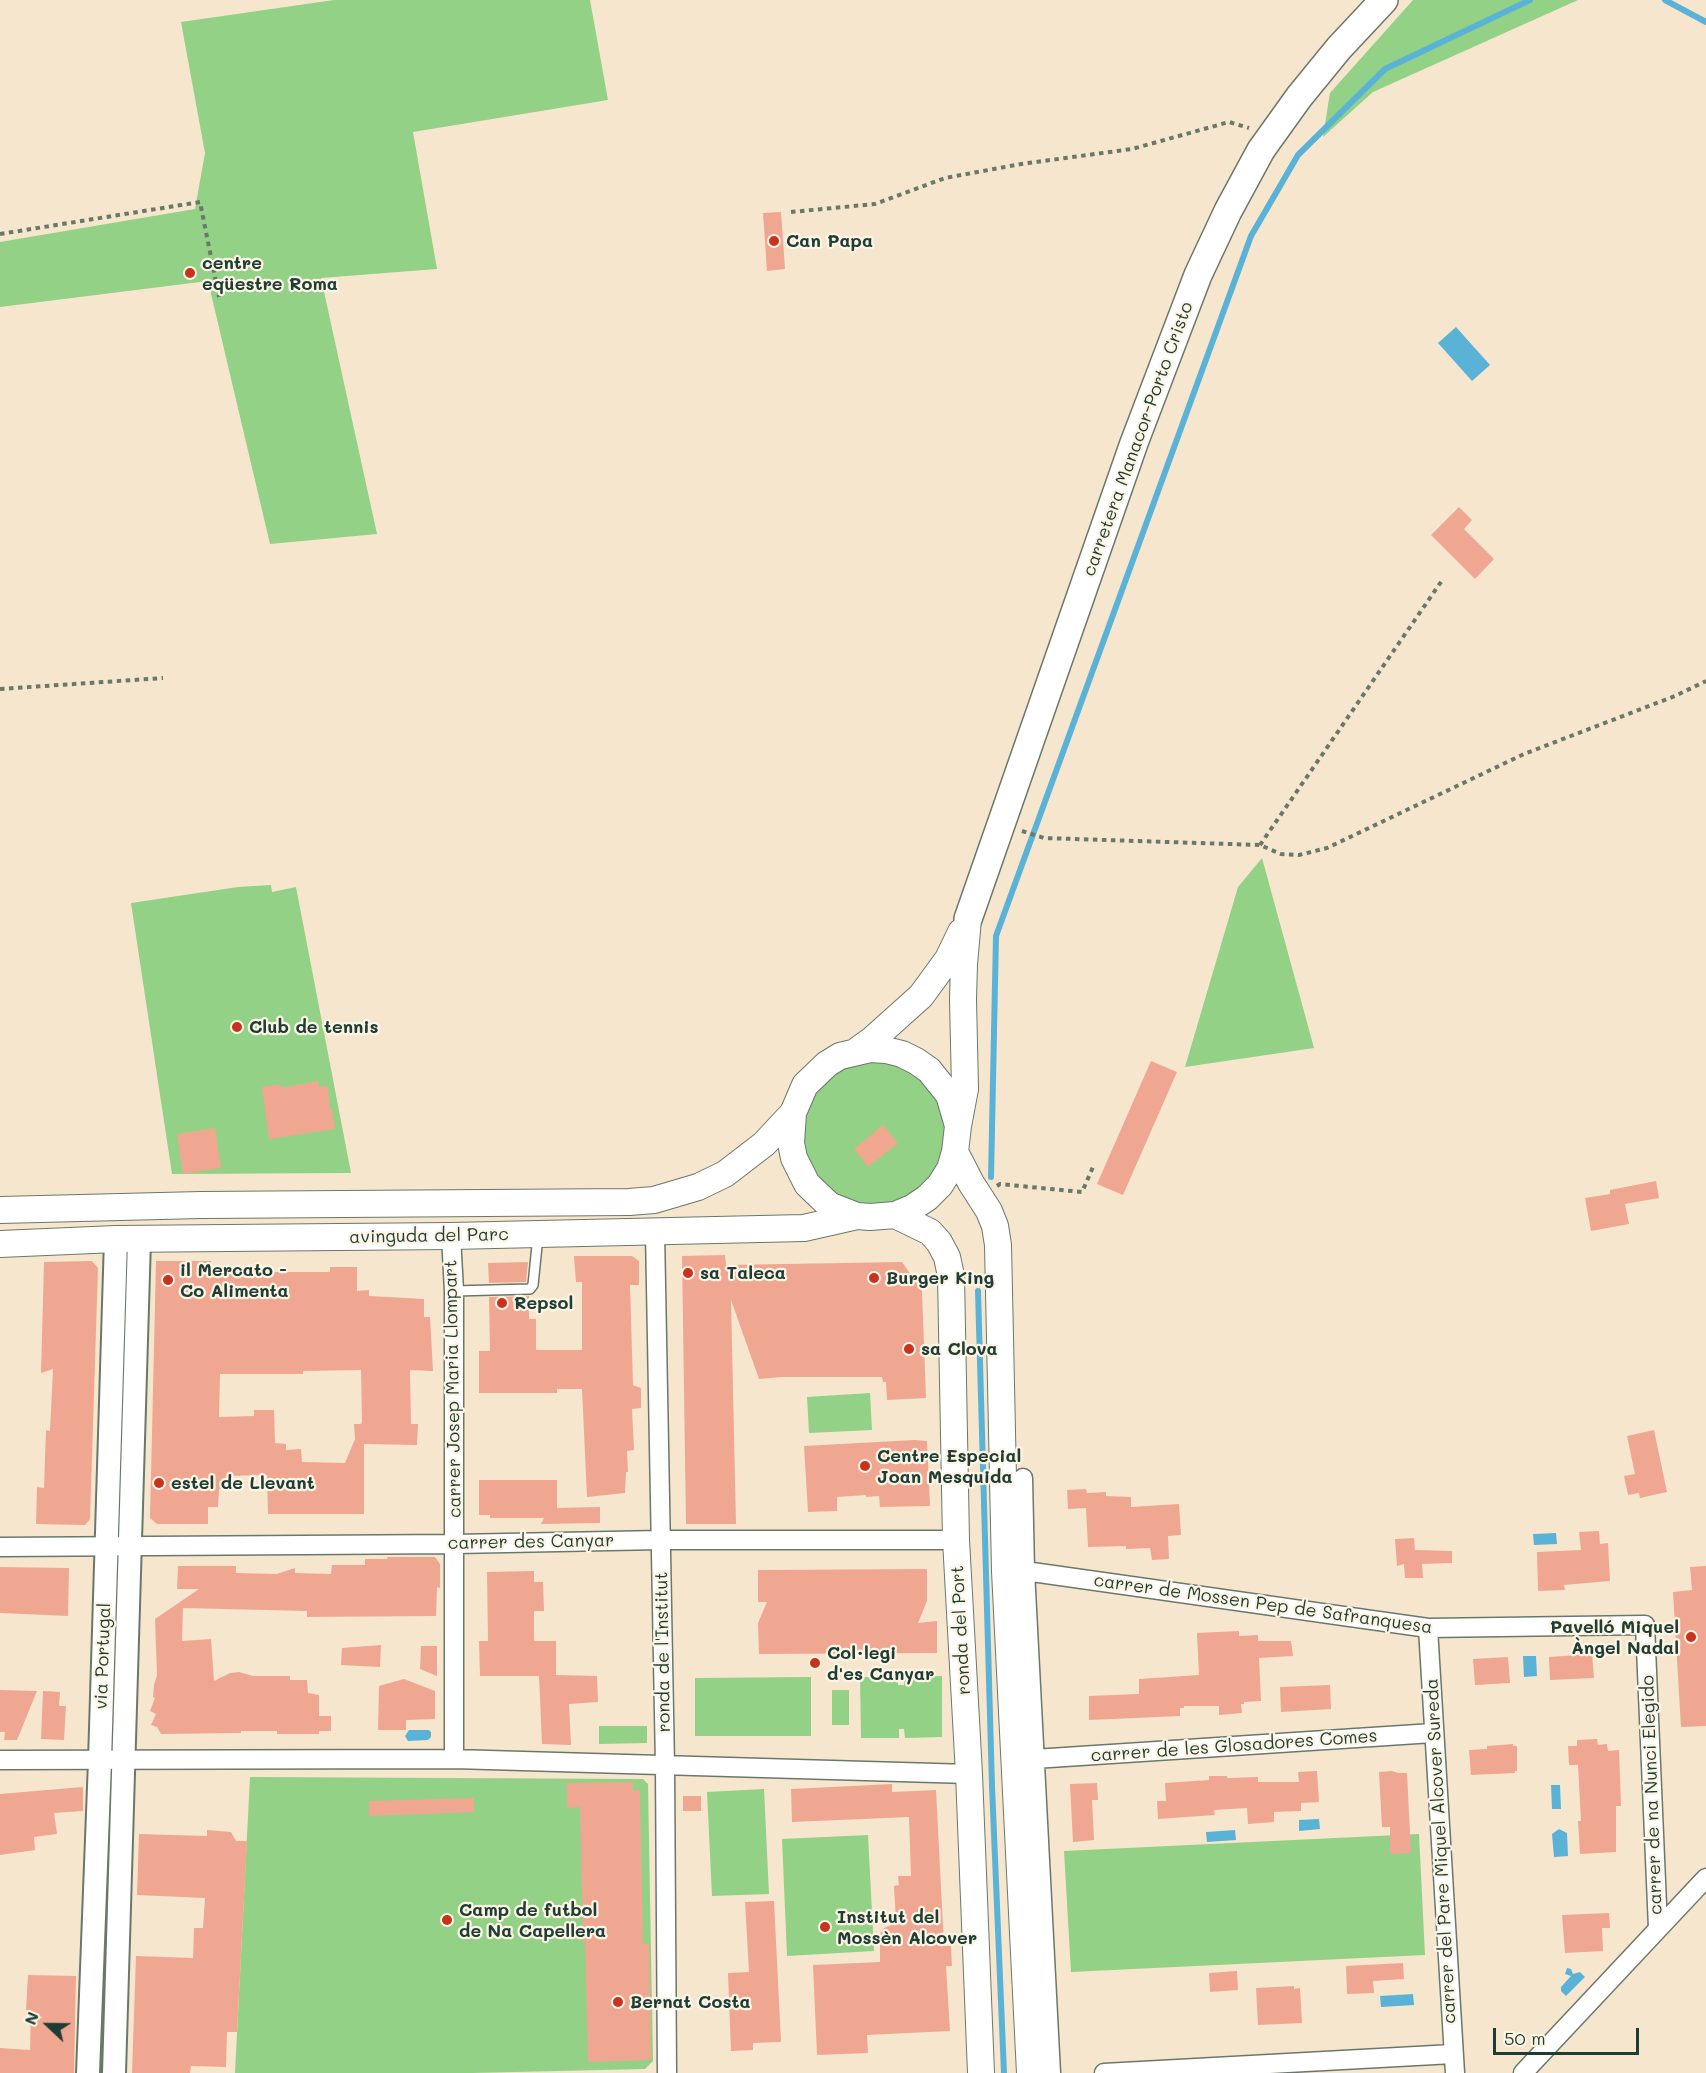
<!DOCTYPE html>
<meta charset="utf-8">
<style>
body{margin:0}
#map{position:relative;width:1706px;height:2073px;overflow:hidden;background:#f6e6ce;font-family:Mali,sans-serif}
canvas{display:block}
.north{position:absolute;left:18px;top:1995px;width:60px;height:60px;-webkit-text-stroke:4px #fcf5e5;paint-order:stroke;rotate:292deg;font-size:16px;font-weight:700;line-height:24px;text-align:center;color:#1f3d34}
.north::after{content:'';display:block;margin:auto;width:21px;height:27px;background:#1f3d34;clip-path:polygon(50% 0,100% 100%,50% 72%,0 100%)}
.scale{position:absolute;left:1493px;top:2028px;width:146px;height:27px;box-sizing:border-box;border:3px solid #1f3d34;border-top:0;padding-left:8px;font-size:18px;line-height:21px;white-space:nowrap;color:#1f3d34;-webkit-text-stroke:4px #fcf5e5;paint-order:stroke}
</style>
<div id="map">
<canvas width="1706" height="2073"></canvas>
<div class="north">N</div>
<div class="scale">50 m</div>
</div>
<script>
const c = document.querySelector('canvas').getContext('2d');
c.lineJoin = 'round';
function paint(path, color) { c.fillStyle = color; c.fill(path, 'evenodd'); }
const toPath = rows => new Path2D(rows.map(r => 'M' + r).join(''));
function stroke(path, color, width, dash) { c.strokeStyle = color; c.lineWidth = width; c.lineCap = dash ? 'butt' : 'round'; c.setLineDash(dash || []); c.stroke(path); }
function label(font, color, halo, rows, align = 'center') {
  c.font = font + ' Mali,sans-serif'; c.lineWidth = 4.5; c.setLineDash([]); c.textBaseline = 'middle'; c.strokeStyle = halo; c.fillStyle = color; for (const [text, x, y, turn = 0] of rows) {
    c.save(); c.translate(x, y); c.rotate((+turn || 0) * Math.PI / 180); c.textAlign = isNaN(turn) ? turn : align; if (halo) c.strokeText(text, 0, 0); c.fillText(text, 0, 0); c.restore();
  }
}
paint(toPath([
 [334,0,590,0,608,100,413,132,437,269,321,278,377,534,270,544,208,281,0,307,0,242,195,209,205,153,181,22],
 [1413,0,1578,0,1373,92,1323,137,1330,93],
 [1262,858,1314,1048,1185,1067,1238,887],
 [271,885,272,892,296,887,351,1173,172,1174,131,903,238,887],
 '802 1133a72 72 0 1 1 144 0a72 72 0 1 1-144 0Z',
 [870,1393,872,1430,809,1433,807,1397],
 [942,1676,942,1737,905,1738,904,1729,899,1729,899,1738,861,1738,860,1677,898,1677,898,1685,904,1685,904,1677],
 [811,1677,811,1736,695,1736,695,1678],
 [832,1690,849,1690,849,1725,832,1725],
 [599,1726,647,1726,647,1743,599,1744],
 [250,1777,643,1779,648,1784,653,2061,645,2069,471,2073,235,2073],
 [764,1789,769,1894,712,1896,707,1792],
 [1419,1834,1425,1955,1071,1972,1064,1851],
 [868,1835,874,1951,787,1956,782,1839]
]), '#93d186');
paint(toPath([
 [1456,327,1490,365,1472,381,1438,343],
 [1556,1533,1557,1544,1534,1545,1533,1534],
 [1523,1656,1536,1656,1537,1676,1524,1677],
 [409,1730,429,1730,431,1732,431,1737,428,1740,408,1741,405,1736],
 [1551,1785,1560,1785,1561,1809,1552,1809],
 [1319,1819,1320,1829,1299,1831,1299,1820],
 [1559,1829,1567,1833,1568,1856,1554,1857,1552,1834],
 [1235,1830,1236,1840,1207,1842,1206,1832],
 [1567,1968,1571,1969,1573,1974,1580,1972,1585,1977,1566,1996,1561,1991,1561,1987,1571,1976,1565,1974],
 [1413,1994,1414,2005,1381,2007,1380,1996]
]), '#5ab3d7');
stroke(toPath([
 [1665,0,1706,22],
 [991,1177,996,936,1251,236,1298,155,1385,69,1530,0],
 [978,1291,992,1786,1004,2073]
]), '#5ab3d7', 6);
paint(toPath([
 [781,212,785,269,767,271,763,213],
 [1459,507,1472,520,1464,529,1494,559,1475,579,1431,535],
 [1151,1061,1177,1072,1123,1195,1097,1184],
 [318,1081,319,1087,328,1086,330,1109,332,1109,335,1129,269,1139,262,1087,280,1084,281,1088],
 [883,1125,898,1143,868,1167,854,1149],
 [215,1128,221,1168,183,1174,177,1134],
 [1656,1181,1659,1198,1625,1204,1629,1224,1591,1231,1585,1198,1610,1194,1610,1190],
 [725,1255,726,1265,902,1262,922,1291,926,1398,887,1400,886,1382,883,1382,882,1377,782,1377,759,1379,731,1300,736,1524,686,1524,682,1256],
 [574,1256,632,1256,639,1261,639,1285,630,1285,633,1385,641,1388,641,1408,632,1409,634,1450,627,1451,628,1472,626,1472,625,1493,587,1497,582,1389,557,1389,557,1393,479,1393,479,1351,490,1351,489,1297,529,1296,529,1319,536,1319,536,1350,582,1350,582,1282,576,1282],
 [92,1261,98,1268,90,1519,85,1525,36,1524,37,1487,44,1488,46,1430,50,1431,53,1369,41,1373,44,1262],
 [156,1261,211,1261,211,1272,330,1272,330,1267,357,1267,357,1291,369,1290,369,1296,424,1299,424,1317,430,1317,433,1371,410,1370,411,1424,418,1424,417,1445,364,1444,364,1514,268,1514,267,1475,228,1476,230,1488,219,1489,218,1507,208,1507,208,1524,157,1524,150,1518],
 [361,1370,362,1422,361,1424,354,1424,355,1439,345,1463,302,1462,301,1449,286,1450,286,1444,275,1443,274,1410,254,1410,254,1416,219,1417,220,1374,303,1374,303,1371],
 [528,1262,526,1282,489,1283,488,1263],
 [1654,1430,1667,1492,1640,1498,1639,1493,1628,1495,1624,1476,1635,1474,1627,1436],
 [914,1440,927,1441,930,1506,880,1507,879,1496,866,1497,866,1495,837,1497,837,1511,808,1512,804,1446],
 [479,1480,557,1480,557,1508,600,1507,600,1523,541,1524,544,1518,490,1518,490,1515,479,1515],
 [1086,1489,1087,1493,1106,1492,1106,1496,1131,1497,1131,1507,1179,1504,1181,1535,1168,1536,1169,1559,1152,1560,1150,1548,1126,1549,1126,1546,1088,1547,1086,1508,1068,1509,1067,1490],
 [1599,1531,1600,1544,1608,1543,1610,1581,1564,1585,1565,1590,1538,1591,1537,1552,1581,1550,1579,1532],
 [1414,1538,1415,1550,1452,1551,1452,1563,1422,1564,1423,1578,1405,1578,1404,1564,1397,1566,1395,1539],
 [388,1557,435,1557,440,1564,440,1588,437,1587,436,1616,307,1617,307,1611,183,1608,182,1641,211,1639,214,1681,230,1673,239,1672,253,1676,290,1676,290,1680,307,1680,308,1693,319,1695,319,1716,331,1716,331,1731,319,1731,319,1734,277,1734,277,1731,241,1731,241,1733,161,1734,157,1727,151,1725,156,1714,150,1711,155,1698,153,1697,154,1685,157,1675,155,1619,199,1589,177,1589,178,1566,236,1566,236,1573,277,1574,295,1568,295,1573,331,1574,332,1565,365,1565,365,1559,387,1559],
 [1706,1566,1706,1726,1681,1727,1673,1592,1692,1590,1690,1567],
 [0,1567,69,1568,68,1616,0,1613],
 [927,1569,927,1601,918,1623,937,1621,937,1653,759,1654,758,1623,767,1602,758,1602,758,1570],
 [534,1571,534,1582,543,1582,544,1611,534,1611,534,1641,556,1641,556,1675,597,1676,598,1702,569,1704,571,1745,542,1744,539,1676,480,1676,479,1641,488,1641,487,1572],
 [1239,1631,1239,1636,1258,1635,1258,1641,1291,1641,1293,1656,1259,1658,1261,1701,1244,1702,1244,1704,1241,1704,1242,1713,1219,1715,1219,1706,1184,1706,1184,1708,1180,1708,1180,1716,1089,1720,1089,1696,1139,1694,1139,1679,1199,1675,1197,1633],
 [381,1645,380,1667,341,1665,342,1648],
 [421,1646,437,1646,437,1676,420,1669],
 [1592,1654,1594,1678,1550,1680,1549,1657],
 [1508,1657,1510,1683,1475,1685,1473,1659],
 [404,1679,435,1691,435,1719,406,1720,406,1730,378,1730,379,1686],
 [1330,1685,1331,1709,1281,1712,1280,1687],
 [0,1690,37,1691,17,1740,4,1740,5,1732,0,1732],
 [43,1691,60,1692,59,1706,66,1706,64,1740,41,1739],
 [1597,1739,1598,1745,1607,1744,1608,1751,1619,1750,1621,1806,1616,1806,1616,1852,1580,1854,1578,1821,1581,1821,1578,1765,1569,1765,1568,1746,1577,1746,1577,1740],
 [1513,1744,1513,1746,1517,1746,1517,1771,1515,1771,1515,1773,1471,1775,1469,1750,1487,1749,1487,1746],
 [1317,1771,1319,1802,1301,1803,1301,1811,1274,1812,1274,1822,1248,1824,1247,1808,1214,1810,1215,1815,1158,1819,1157,1801,1166,1801,1165,1783,1209,1780,1209,1776,1227,1776,1227,1778,1258,1777,1258,1782,1299,1782,1298,1772],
 [1392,1771,1398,1773,1407,1773,1411,1853,1390,1854,1390,1827,1382,1827,1379,1772],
 [633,1782,633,1790,640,1790,643,1944,649,1944,651,2060,588,2062,585,1943,583,1943,580,1807,567,1808,567,1783],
 [1097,1783,1098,1800,1092,1800,1094,1840,1073,1842,1070,1784],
 [892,1784,892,1792,936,1790,944,1946,951,1946,952,1966,946,1966,950,2031,867,2035,868,2053,817,2055,813,1965,880,1962,880,1934,884,1928,896,1923,894,1886,899,1885,898,1876,911,1876,909,1817,792,1822,791,1789],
 [83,1787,83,1811,54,1813,57,1834,34,1837,35,1850,0,1855,0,1794],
 [683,1796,701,1796,701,1811,683,1811],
 [474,1798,474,1812,369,1816,369,1801],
 [207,1830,231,1832,236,1841,247,1841,237,2032,227,2032,226,2067,191,2066,190,2073,132,2073,136,1956,193,1958,194,1928,203,1928,205,1898,137,1895,139,1834,207,1836],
 [774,1901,781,2042,753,2043,753,2050,731,2051,728,1973,749,1972,745,1902],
 [1609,1913,1610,1928,1602,1928,1603,1951,1565,1953,1562,1915],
 [1403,1963,1404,1979,1373,1981,1374,1993,1347,1994,1346,1966],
 [1237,1971,1238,1990,1210,1992,1209,1973],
 [28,1975,76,1976,74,2073,0,2073,0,2048,30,2050,31,2010,26,2010],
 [1294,1986,1294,1989,1300,1988,1302,2023,1258,2025,1256,1988]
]), '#f0a791');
const service = toPath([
 [454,1291,530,1289,533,1285,538,1236]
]);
const minor = toPath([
 [655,1232,665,1766,667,2073],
 [451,1236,454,1291,454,1759],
 [1023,1478,1025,1571,1051,2073],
 [0,1547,455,1544,661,1540,956,1540],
 [1005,1571,1025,1571,1428,1628,1645,1625,1658,1928],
 [1428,1628,1455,2073],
 [1034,1759,1433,1733],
 [0,1760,454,1759,969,1774],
 [1104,2073,1453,2054],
 [1523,2073,1706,1878]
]);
const tertiary = toPath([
 [88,2073,100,1761,116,1239],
 [114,2073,139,1240]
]);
const secondary = toPath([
 [855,1052,873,1039,921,996,948,959,961,932],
 [958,1126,949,1095,929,1070,916,1061,902,1054,886,1050,870,1049,840,1056,827,1064,805,1085,793,1113,791,1143,794,1158,807,1184,829,1205,857,1216,870,1217,895,1215,912,1208,927,1198,940,1185,950,1169,955,1152,958,1126,965,1089,963,999,964,964,968,919],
 [955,1152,971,1183,989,1211,995,1226,998,1245,1005,1571,1030,2073],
 [0,1210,201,1205,629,1202,654,1200,698,1187,725,1174,764,1144,793,1113],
 [895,1215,930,1232,939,1242,947,1257,951,1276,956,1540,969,1774,981,2073],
 [0,1244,116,1239,451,1236,804,1228,857,1216]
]);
const primary = toPath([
 [968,919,1134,443,1198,275,1228,211,1261,150,1299,97,1339,48,1384,0]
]);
stroke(service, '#6a786a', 12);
stroke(minor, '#6a786a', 21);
stroke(tertiary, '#6a786a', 26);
stroke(secondary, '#6a786a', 28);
stroke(primary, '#6a786a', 30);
stroke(toPath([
 [791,212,875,204,945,178,1021,164,1132,149,1229,122,1249,128],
 [0,234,200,202,219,297],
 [0,689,163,678],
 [1022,831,1044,838,1260,845,1281,854,1299,855,1327,848,1524,754,1675,696,1706,681],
 [1260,845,1443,579],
 [997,1186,1000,1184,1082,1192,1093,1167]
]), '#6a786a', 4, [4.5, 4.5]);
stroke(service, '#fff', 9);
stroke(minor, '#fff', 18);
stroke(tertiary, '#fff', 22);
stroke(secondary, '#fff', 26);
stroke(primary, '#fff', 27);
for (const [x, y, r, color] of [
 [774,241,6,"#c8321e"],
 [190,273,6,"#c8321e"],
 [237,1027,6,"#c8321e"],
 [688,1273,6,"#c8321e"],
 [874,1278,6,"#c8321e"],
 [168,1280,6,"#c8321e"],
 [502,1303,6,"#c8321e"],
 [909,1349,6,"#c8321e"],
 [865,1466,6,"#c8321e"],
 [159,1483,6,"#c8321e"],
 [1691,1637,6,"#c8321e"],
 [815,1663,6,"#c8321e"],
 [447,1920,6,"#c8321e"],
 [825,1927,6,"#c8321e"],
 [618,2002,6,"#c8321e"]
]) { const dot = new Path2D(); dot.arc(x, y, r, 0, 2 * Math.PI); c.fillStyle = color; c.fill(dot); stroke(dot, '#fcf5e5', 2); }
label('bold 18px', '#1f3d34', '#fcf5e5', [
 ["Can Papa",786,241],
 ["centre",202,263],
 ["eqüestre Roma",202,284],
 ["Club de tennis",249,1027],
 ["il Mercato -",180,1270],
 ["Co Alimenta",180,1291],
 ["sa Taleca",700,1273],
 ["Burger King",886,1278],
 ["Repsol",514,1303],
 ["sa Clova",921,1349],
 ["Centre Especial",877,1456],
 ["Joan Mesquida",877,1477],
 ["estel de Llevant",171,1483],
 ["Pavelló Miquel",1679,1627,"right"],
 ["Àngel Nadal",1679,1648,"right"],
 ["Col·legi",827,1653],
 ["d'es Canyar",827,1674],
 ["Camp de futbol",459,1910],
 ["de Na Capellera",459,1931],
 ["Institut del",837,1917],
 ["Mossèn Alcover",837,1938],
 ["Bernat Costa",630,2002]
], 'left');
label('18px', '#1f3d34', '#fcf5e5', [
 ["carretera Manacor-Porto Cristo",1138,439,-70],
 ["avinguda del Parc",429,1236,-1],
 ["carrer Josep Maria Llompart",453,1389,-91],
 ["carrer des Canyar",531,1542,-1],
 ["carrer de Mossen Pep de Safranquesa",1263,1604,8],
 ["ronda del Port",961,1630,-93],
 ["ronda de l'Institut",663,1652,-91],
 ["via Portugal",103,1656,-88],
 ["carrer de les Glosadores Comes",1234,1746,-4],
 ["carrer de na Nunci Elegido",1652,1795,-92],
 ["carrer del Pare Miquel Alcover Sureda",1441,1851,-93]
]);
</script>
